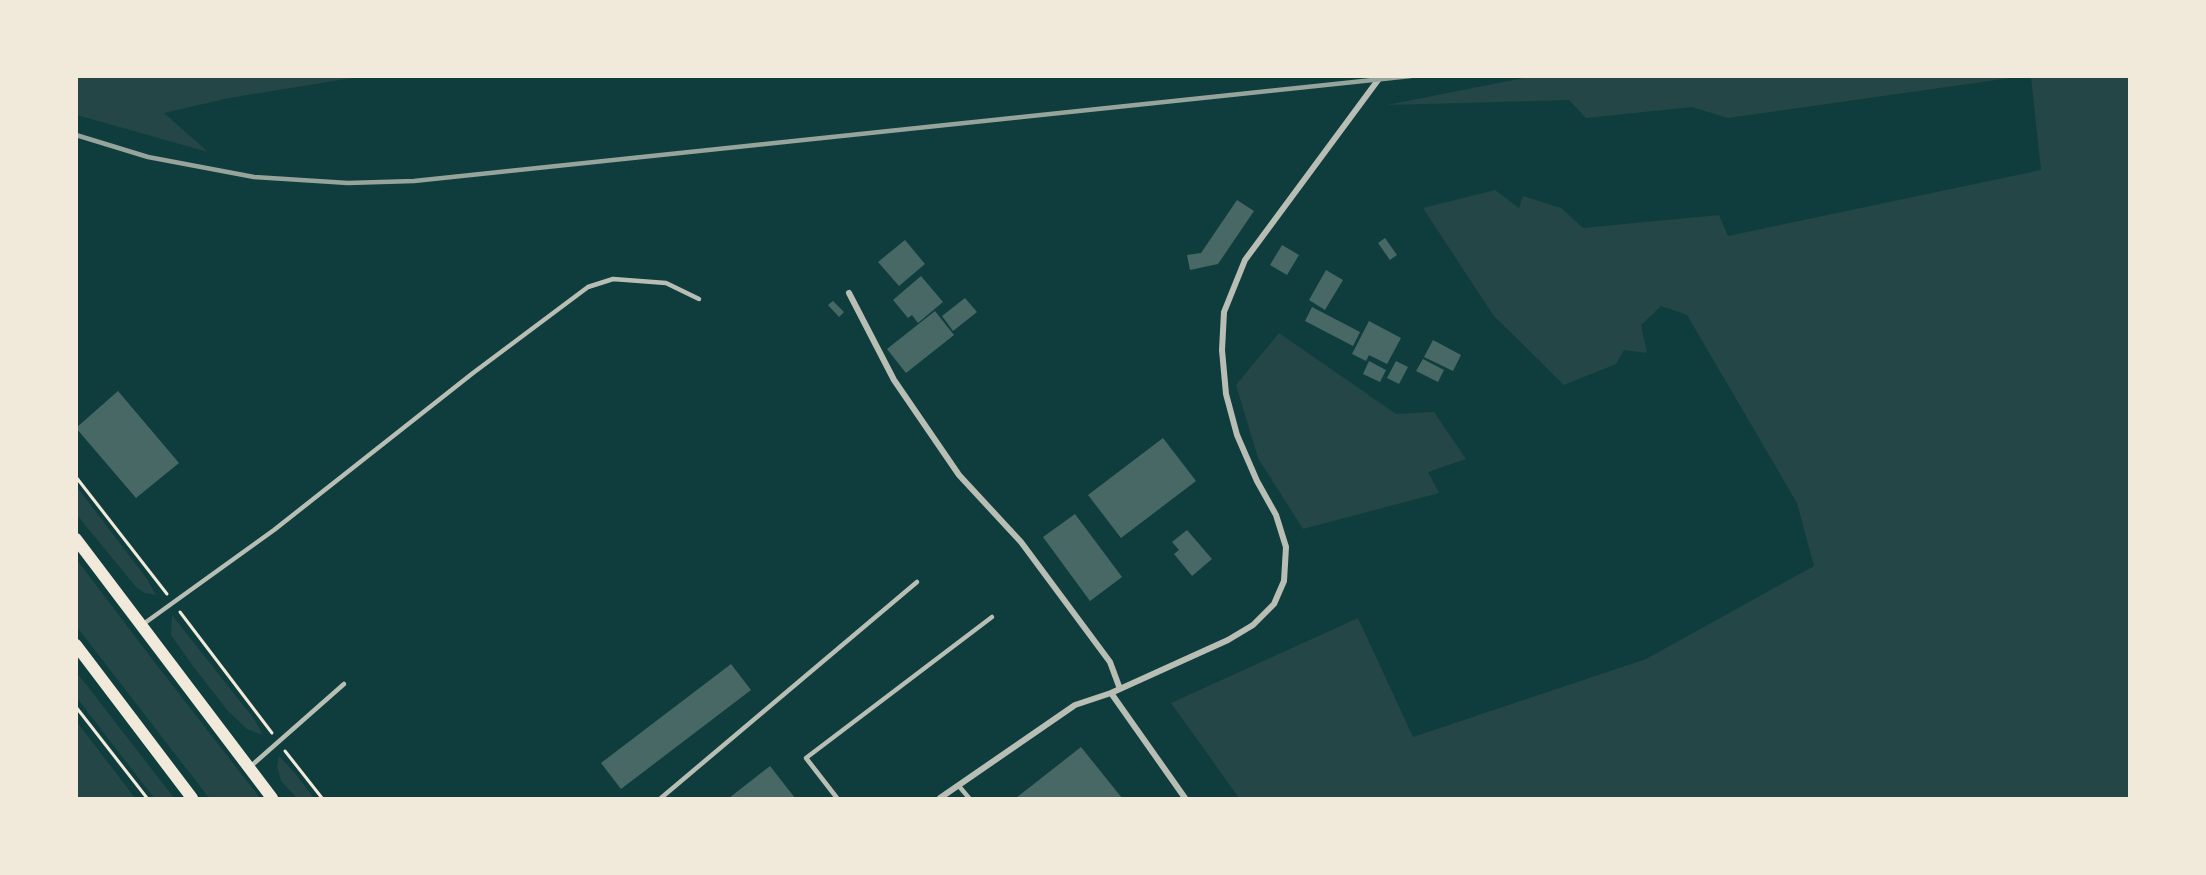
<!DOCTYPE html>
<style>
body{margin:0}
#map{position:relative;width:2206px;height:875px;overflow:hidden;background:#0f3d3e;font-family:Mulish,sans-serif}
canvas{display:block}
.frame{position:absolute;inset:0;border:78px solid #f1e9da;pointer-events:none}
</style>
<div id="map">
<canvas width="2206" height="875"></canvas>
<div class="frame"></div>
</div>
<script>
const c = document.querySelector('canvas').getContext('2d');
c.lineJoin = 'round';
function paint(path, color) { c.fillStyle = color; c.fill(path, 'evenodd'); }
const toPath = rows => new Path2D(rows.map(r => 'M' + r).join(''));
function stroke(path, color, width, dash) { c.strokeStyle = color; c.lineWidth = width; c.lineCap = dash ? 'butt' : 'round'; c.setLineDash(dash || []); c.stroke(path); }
paint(toPath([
 [1534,76,2017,76,2017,77,1728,118,1692,107,1586,118,1569,100,1387,105],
 [76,77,77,76,358,77,229,98,164,113,208,152,77,115],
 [2031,77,2129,77,2129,798,1239,798,1171,703,1358,618,1413,737,1646,659,1814,566,1797,503,1687,315,1661,306,1641,325,1647,353,1624,350,1616,364,1564,385,1493,315,1423,208,1495,190,1519,208,1523,196,1561,208,1583,228,1719,215,1728,236,2041,170],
 [1279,333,1396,414,1434,412,1466,459,1428,472,1439,493,1303,529,1258,458,1236,385],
 [77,487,147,579,156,595,145,593,136,587,77,515],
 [77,560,156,664,260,798,209,798,77,627],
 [172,615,254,719,263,735,247,729,227,710,193,666,171,635],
 [76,672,92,692,174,798,154,798,77,698],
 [76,722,77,722,135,798,77,798],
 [279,756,293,771,314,798,297,798,281,781,277,766]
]), '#244646');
paint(toPath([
 [1237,200,1254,211,1218,264,1190,270,1187,255,1201,253],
 [1385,238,1397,255,1390,260,1378,243],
 [905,240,925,264,899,286,878,262],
 [1282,245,1299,255,1287,275,1270,265],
 [1326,270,1343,280,1325,310,1309,300],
 [921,276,943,302,918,323,912,315,908,318,893,300],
 [965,298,977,312,953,331,942,316],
 [833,301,844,312,839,317,828,305],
 [1312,307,1360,332,1353,346,1305,321],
 [935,311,954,335,906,373,887,349],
 [1369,321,1401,338,1387,364,1369,355,1366,361,1352,354],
 [1433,340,1461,355,1453,371,1424,357],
 [1423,359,1444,370,1438,382,1416,371],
 [1369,361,1386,370,1380,382,1363,374],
 [1396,361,1408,367,1399,384,1387,378],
 [118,391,179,463,136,498,76,428],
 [1163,438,1196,481,1121,538,1088,495],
 [1075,514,1122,577,1090,601,1043,537],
 [1187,530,1212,559,1192,576,1174,554,1179,550,1172,542],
 [731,664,751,690,621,789,601,763],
 [1081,747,1122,798,1016,798],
 [770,766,795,798,729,798]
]), '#486865');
stroke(toPath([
 [76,477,167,594],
 [180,612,272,733],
 [76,707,147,798],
 [285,751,322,798]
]), '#f1e9da', 3);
stroke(toPath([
 [142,625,274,530,473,373,588,287,613,279,666,283,699,299],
 [251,766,344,684],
 [958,785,969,798],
 [661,798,917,582],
 [837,798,806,758,992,617]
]), '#b8beb3', 4.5);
stroke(toPath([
 [849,293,894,380,959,475,1021,542,1110,662,1120,689],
 [1111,693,1185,798],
 [940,798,1075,705,1111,693,1228,640,1253,625,1274,604,1284,581,1286,547,1276,515,1257,481,1237,435,1226,394,1222,350,1224,312,1245,260,1381,76]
]), '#b8beb3', 6);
stroke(toPath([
 [76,539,272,798],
 [76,645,192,798]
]), '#f1e9da', 12);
stroke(toPath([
 [76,135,148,157,254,177,348,183,414,181,1411,76]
]), '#97a49c', 4.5);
</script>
